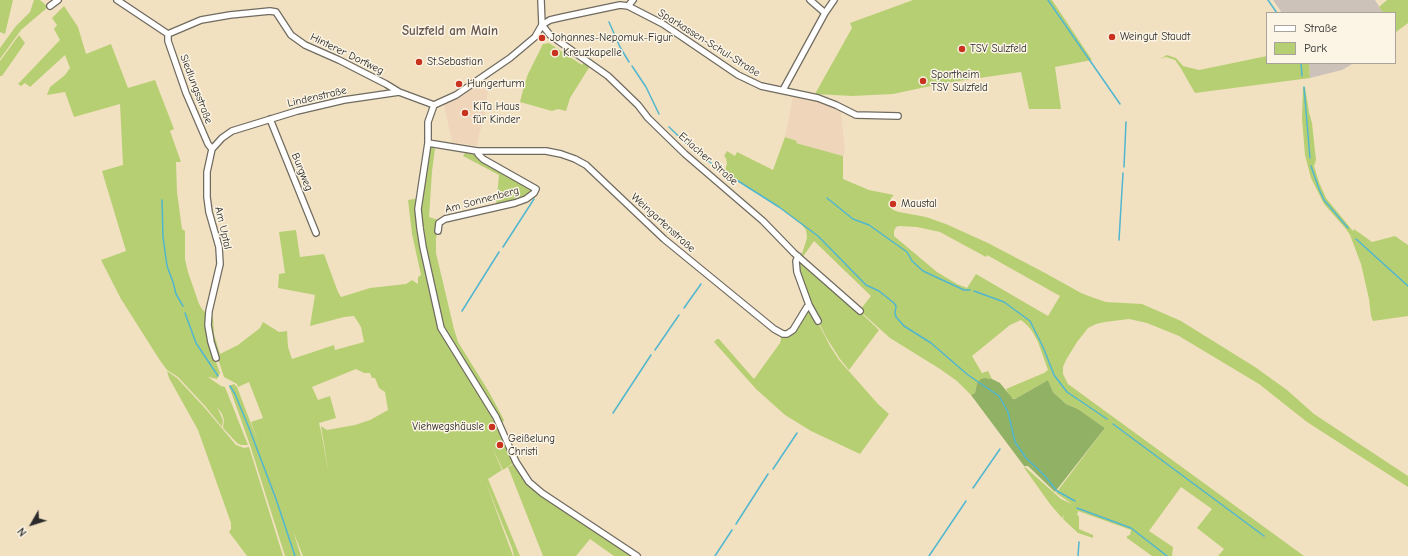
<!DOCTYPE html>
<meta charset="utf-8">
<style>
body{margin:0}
#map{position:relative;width:1408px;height:556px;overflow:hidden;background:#f1e1c1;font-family:"Comic Neue",sans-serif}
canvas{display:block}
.legend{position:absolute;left:1266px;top:12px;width:130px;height:52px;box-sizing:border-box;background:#fcf5e5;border:1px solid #a8a49b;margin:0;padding:5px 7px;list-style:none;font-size:12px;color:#2b2b2b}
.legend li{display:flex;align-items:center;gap:8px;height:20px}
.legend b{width:20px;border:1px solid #a8a49b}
.north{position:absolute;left:12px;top:504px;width:40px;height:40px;-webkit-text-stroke:3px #fcf5e5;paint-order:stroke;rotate:231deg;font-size:11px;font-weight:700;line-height:16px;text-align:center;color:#2b2b2b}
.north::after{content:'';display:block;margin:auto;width:14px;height:18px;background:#2b2b2b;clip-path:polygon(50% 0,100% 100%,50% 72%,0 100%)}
</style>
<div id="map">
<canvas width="1408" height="556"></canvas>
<ul class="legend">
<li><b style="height:5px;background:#fff"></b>Straße</li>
<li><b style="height:11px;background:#b7cf73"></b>Park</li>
</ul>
<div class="north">N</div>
</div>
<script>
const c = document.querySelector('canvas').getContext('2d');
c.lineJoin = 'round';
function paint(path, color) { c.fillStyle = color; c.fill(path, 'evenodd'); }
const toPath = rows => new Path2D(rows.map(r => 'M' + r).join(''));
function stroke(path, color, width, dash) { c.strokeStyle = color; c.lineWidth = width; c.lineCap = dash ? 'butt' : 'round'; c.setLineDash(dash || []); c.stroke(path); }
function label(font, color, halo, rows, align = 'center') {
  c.font = font + ' "Comic Neue",sans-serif'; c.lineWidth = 3; c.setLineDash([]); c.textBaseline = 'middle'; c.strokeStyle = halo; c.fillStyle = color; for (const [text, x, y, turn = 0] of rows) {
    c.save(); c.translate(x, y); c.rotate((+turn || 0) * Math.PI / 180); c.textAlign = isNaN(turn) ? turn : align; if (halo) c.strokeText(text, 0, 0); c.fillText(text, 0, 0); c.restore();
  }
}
paint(toPath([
 [487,81,488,90,484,120,479,134,477,146,452,142,444,105],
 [793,96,824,102,841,112,845,151,843,156,796,143,796,141,785,137]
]), '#efd6bb');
paint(toPath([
 [1273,0,1375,0,1383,13,1282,13],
 [1309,63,1354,63,1342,70,1310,78]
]), '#cdc2b9');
paint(toPath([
 [0,0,13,0,5,34,0,32],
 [34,0,40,0,48,7,21,30,0,59,0,48,16,26,30,12],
 [913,0,1052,0,1092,60,1055,67,1061,109,1029,109,1021,72,945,83,893,94,852,96,815,94,852,28,850,23],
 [1387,0,1408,0,1408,23,1396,32,1395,13,1383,13,1379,7],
 [64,6,78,27,86,54,111,44,128,88,155,80,174,129,170,131,181,162,176,162,177,192,182,229,185,231,185,259,188,272,199,304,202,309,206,313,206,325,209,342,220,373,217,379,208,377,221,386,225,387,248,445,241,445,237,443,223,428,224,420,222,414,217,407,223,420,222,427,205,406,178,377,167,370,159,359,121,299,101,260,126,251,102,171,123,165,120,104,74,117,65,92,47,95,50,87,65,75,70,68,65,55,30,87,25,83,21,86,18,84,60,40,54,29,57,25,52,18],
 [19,35,25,43,2,76,0,76,0,61],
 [549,43,582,65,584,62,590,66,570,98,566,111,558,109,552,111,520,102,524,86,528,74,543,44],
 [1167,55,1176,58,1183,66,1199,70,1267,56,1267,63,1309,63,1310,78,1195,93,1180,67,1175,60,1166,57,1160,59],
 [1303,87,1305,87,1309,112,1312,123,1316,160,1314,166,1319,182,1326,198,1353,231,1354,229,1372,242,1395,236,1408,245,1408,316,1373,321,1371,316,1369,299,1361,264,1350,235,1346,229,1324,204,1311,178,1305,155,1302,119],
 [785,137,797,141,796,143,843,156,843,179,869,190,894,195,891,198,890,204,893,210,899,212,926,217,946,224,988,243,1047,274,1081,293,1094,298,1106,302,1142,304,1181,321,1255,367,1287,390,1314,414,1408,476,1408,487,1307,422,1259,384,1179,336,1147,323,1129,319,1105,322,1096,324,1088,328,1077,342,1066,360,1063,367,1063,374,1068,384,1304,556,1218,556,1224,549,1197,528,1212,509,1181,487,1149,531,1173,547,1172,556,1152,556,1127,538,1127,536,1130,535,1131,530,1078,511,1077,515,1079,516,1079,529,1093,535,1093,538,1078,533,1063,519,1064,515,1062,518,1050,504,1025,469,1024,466,1061,499,1072,504,1056,493,1105,428,1078,409,1066,404,1053,392,1048,380,1015,399,1011,398,1006,389,1044,373,1048,370,1038,342,1032,331,1027,325,1021,320,1010,325,972,356,982,373,988,371,992,379,985,378,977,383,975,393,971,395,957,381,940,369,890,338,861,312,860,310,871,296,814,241,802,258,801,257,807,238,806,230,802,225,779,207,724,173,727,164,726,158,724,156,727,151,735,156,737,152,773,170],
 [899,226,917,227,940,232,986,257,987,255,1060,296,1048,316,976,274,967,288,957,284,937,272,894,236,894,231,896,227],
 [428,147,435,148,432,172,429,217,441,221,436,238,436,253,454,329,458,342,489,392,504,420,501,425,515,462,503,470,492,447,502,470,488,479,520,556,514,556,512,548,486,483,513,556,303,556,293,531,301,556,285,556,250,445,229,386,234,384,237,387,258,442,251,422,263,418,249,382,238,387,237,384,224,377,212,341,211,317,213,317,214,334,220,354,238,345,260,328,263,322,279,332,287,331,288,347,292,359,334,345,335,350,364,342,361,327,354,316,344,317,310,326,315,295,278,288,279,274,285,273,279,232,296,230,300,257,324,254,338,292,341,297,370,288,406,284,412,280,418,284,418,277,421,275,412,234,408,200,420,198],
 [356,369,364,373,370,373,372,378,375,378,379,388,385,392,388,410,370,420,355,425,327,430,321,426,329,475,321,431,319,423,336,418,330,396,318,400,312,387],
 [465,153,476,153,535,189,526,198,496,206,499,175,463,156],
 [797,259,859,311,879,330,849,370,840,359,826,337,810,304,800,280],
 [811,309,830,346,839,360,878,404,889,414,860,454,811,431,785,415,756,389,714,342,717,339,719,339,754,379,780,343,782,335,787,335,806,311],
 [167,371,177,378,204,407,236,445,244,448,249,447,283,556,247,556,229,532,231,529,231,523,198,430,169,378],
 [516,463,524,477,635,556,614,556,590,539,576,556,543,556,508,467]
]), '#b7cf73');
paint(toPath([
 [985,378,992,379,1000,383,1013,399,1015,399,1048,380,1053,392,1066,404,1078,409,1105,428,1055,492,1028,466,1024,466,971,395,975,393,977,383,981,379]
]), '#91b265');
stroke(toPath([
 [1048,0,1120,104],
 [1268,0,1277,13],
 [609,22,620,47,629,62],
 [1301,63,1302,76],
 [632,66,646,87,659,114],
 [1304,87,1310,158],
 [669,127,694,151,724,172,779,207,818,236,866,285,879,291,894,303,896,306,895,313,896,317,904,326,931,343,968,375,999,396,1008,412,1015,442,1026,458,1044,475,1057,491,1075,501],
 [1311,166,1319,189,1324,200,1348,228],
 [1124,167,1126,122],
 [827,198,853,219,869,225,907,252,912,261,923,271,964,290,970,290],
 [162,200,163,237,167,266,173,282,176,294,183,306],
 [1356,239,1408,286],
 [1119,240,1123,173],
 [503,247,534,199],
 [974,291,1004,302,1030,321,1043,347,1054,375,1067,392,1107,419],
 [684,308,701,284],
 [462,311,499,252],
 [185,313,196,343,218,376],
 [655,350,679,315],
 [230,386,235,394,249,428,276,499,295,556],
 [613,413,651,355],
 [1113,424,1264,536],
 [773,469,797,433],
 [973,488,1000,449],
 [1077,508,1131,528,1167,556],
 [736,524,768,474],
 [715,556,732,530],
 [929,556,966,501],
 [1078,556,1079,542]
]), '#51b6cf', 1.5);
const minor = toPath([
 [117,0,168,34],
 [810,0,825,13],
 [50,6,58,0],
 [628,6,633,0],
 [542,25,550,35,608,76,638,105,648,118,685,154,763,221,794,253,860,311],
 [542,25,550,20,563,17,620,5,628,6,663,24,738,75,761,86,818,98,836,105,856,115,898,116],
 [168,34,201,20,230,15,270,11,276,12,291,35,305,45,339,60,386,84,399,92],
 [168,34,168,41,186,93,208,144,212,149],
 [783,90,825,13,834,0],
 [434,105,428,122,428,143,418,209,420,228,423,247,441,328,496,417,516,462,529,482,542,493,637,556],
 [434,105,456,95,510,58,535,37,542,25,541,0],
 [270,119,316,233],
 [428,143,477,151,546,151,561,154,575,159,586,165,664,239,774,329,783,334,787,334,793,330,807,307,809,305,797,272,796,261,798,256],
 [438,231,439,223,445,219,515,203,526,199,534,193,536,189,483,159,478,154,477,151],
 [809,305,818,321],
 [216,358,211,342,208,325,209,311,220,264,219,247,209,212,207,197,207,172,212,149,222,138,232,131,297,111,344,100,399,92,434,105]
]);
stroke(minor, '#706b60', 8);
stroke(minor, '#fff', 5.5);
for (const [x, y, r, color] of [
 [1112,37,4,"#c8321e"],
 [542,38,4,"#c8321e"],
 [962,49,4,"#c8321e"],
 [555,53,4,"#c8321e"],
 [419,62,4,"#c8321e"],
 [923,81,4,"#c8321e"],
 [459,84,4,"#c8321e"],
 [465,113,4,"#c8321e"],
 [893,204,4,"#c8321e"],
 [492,427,4,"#c8321e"],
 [500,445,4,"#c8321e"]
]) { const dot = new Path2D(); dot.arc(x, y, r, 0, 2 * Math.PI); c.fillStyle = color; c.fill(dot); stroke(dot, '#fcf5e5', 1.5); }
label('11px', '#2b2b2b', '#fcf5e5', [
 ["Weingut Staudt",1120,37],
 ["Johannes-Nepomuk-Figur",550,38],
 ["TSV Sulzfeld",970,49],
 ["Kreuzkapelle",563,53],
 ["St.Sebastian",427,62],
 ["Sportheim",931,75],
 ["TSV Sulzfeld",931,88],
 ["Hungerturm",467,84],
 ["KiTa Haus",473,107],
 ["für Kinder",473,120],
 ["Maustal",901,204],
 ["Viehwegshäusle",484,427,"right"],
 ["Geißelung",508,439],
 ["Christi",508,452]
], 'left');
label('11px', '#2b2b2b', '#fcf5e5', [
 ["Sparkassen-Schul-Straße",709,43,32],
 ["Hinterer Dorfweg",347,54,26],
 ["Siedlungsstraße",196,89,69],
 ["Lindenstraße",317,97,-13],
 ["Erlacher Straße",708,159,41],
 ["Burgweg",302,172,68],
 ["Am Sonnenberg",482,200,-15],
 ["Weingartenstraße",663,223,42],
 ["Am Uptal",223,228,77]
]);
label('bold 13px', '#685750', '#fcf5e5', [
 ["Sulzfeld am Main",450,31]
]);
</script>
